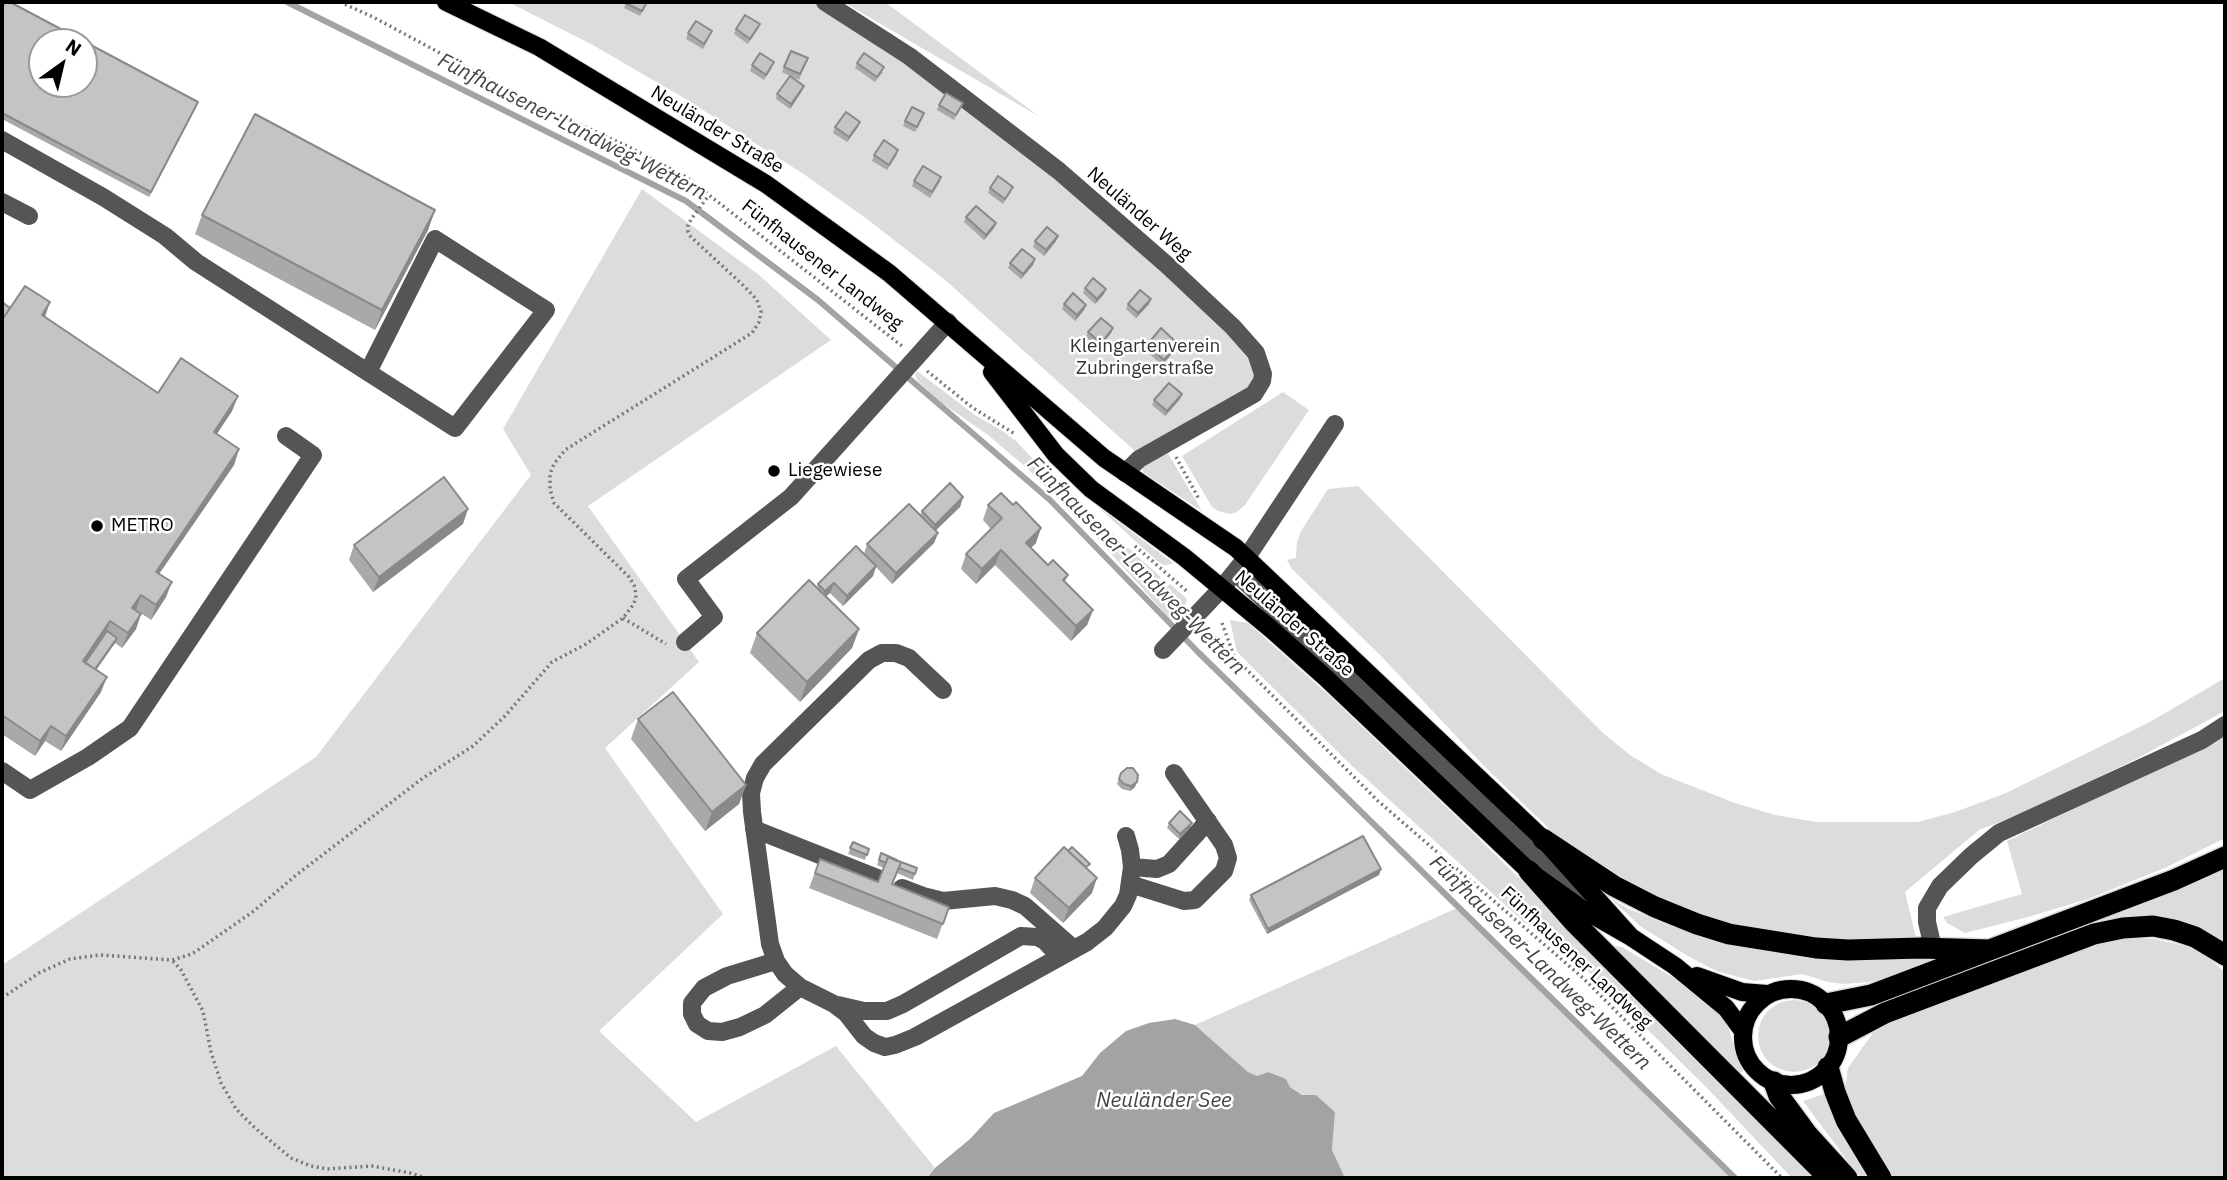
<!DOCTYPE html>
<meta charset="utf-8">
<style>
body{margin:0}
#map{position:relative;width:2227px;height:1180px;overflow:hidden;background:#fff;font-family:"IBM Plex Sans",sans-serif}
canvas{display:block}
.frame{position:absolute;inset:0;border:4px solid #000;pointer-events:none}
.north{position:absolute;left:28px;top:28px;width:70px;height:70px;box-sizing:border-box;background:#fff;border:2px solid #999;border-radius:50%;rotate:34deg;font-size:19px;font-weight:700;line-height:28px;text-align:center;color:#000}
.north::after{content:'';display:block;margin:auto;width:24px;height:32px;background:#000;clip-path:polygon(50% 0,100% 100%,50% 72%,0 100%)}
</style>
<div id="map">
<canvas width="2227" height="1180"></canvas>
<div class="frame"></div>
<div class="north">N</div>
</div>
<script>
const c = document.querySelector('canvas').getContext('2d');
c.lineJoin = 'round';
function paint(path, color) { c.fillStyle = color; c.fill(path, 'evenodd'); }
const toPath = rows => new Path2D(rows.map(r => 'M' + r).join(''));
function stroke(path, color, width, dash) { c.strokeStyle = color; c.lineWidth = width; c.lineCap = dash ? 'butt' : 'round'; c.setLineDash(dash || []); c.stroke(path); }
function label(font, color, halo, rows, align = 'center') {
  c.font = font + ' "IBM Plex Sans",sans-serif'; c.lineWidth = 5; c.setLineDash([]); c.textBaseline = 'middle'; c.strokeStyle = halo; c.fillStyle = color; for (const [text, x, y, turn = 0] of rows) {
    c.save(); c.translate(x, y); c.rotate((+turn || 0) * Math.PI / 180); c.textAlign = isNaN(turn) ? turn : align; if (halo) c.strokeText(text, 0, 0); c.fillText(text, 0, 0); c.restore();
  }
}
paint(toPath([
 [508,2,816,2,896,53,1093,208,1247,350,1256,375,1251,387,1136,452,944,279,867,219,805,175,689,101,591,44],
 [843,2,885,2,1040,117,855,9],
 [642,189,759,275,831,340,588,506,699,662,605,748,723,914,599,1031,696,1122,836,1046,935,1168,927,1178,2,1178,2,965,316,757,531,475,503,429],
 [917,371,975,415,1004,432,1016,441,1060,488,1161,577,1159,580,1167,587,1170,584,1187,599,1185,607,1177,618,1171,620,1087,527,1027,468,988,435,942,403,918,381,915,376],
 [1283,392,1309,410,1245,505,1237,512,1230,514,1218,511,1212,507,1182,456],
 [1166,450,1202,511,1144,473,1141,466],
 [1358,486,1603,733,1630,755,1661,774,1735,803,1775,815,1817,822,1918,822,1955,812,2006,793,2148,723,2225,678,2225,711,2136,759,2024,813,1979,830,1905,892,1916,938,1828,940,1752,930,1693,915,1622,881,1559,838,1485,767,1382,657,1292,569,1287,560,1296,558,1297,542,1301,531,1328,489],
 [1096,505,1173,563,1172,564,1164,565,1157,561],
 [1230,620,1248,623,1333,699,1466,826,1630,987,1819,1178,1792,1178,1707,1088,1578,961,1524,922,1351,765,1237,652],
 [2225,733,2225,838,2167,867,2088,899,2028,917,1965,933,1947,923,1943,917,2022,894,2007,841,2196,750],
 [2225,864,2225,944,2098,924,2097,914],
 [1611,899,1629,909,1670,926,1752,948,1938,957,1894,975,1869,982,1844,984,1828,982,1802,974,1754,981,1716,971,1688,956,1640,926],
 [1457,908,1735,1178,1345,1178,1332,1150,1335,1112,1316,1095,1302,1095,1290,1087,1285,1079,1268,1072,1257,1076,1248,1072,1195,1025],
 [2134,938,2154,939,2186,946,2205,955,2225,972,2225,1178,1892,1178,1856,1120,1845,1088,1848,1068,1873,1033,1898,1018,2101,943],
 [1615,946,1622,947,1692,989,1712,1005,1728,1026,1737,1057,1744,1069,1739,1075,1617,951],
 '1758 1036a36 36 0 1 1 72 0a36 36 0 1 1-72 0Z',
 [1824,1094,1844,1136,1870,1178,1862,1178,1853,1168,1803,1101]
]), '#dcdcdc');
paint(toPath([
 [1175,1019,1195,1025,1248,1072,1257,1076,1268,1072,1286,1079,1290,1087,1302,1095,1316,1095,1335,1112,1332,1150,1345,1178,927,1178,935,1168,970,1139,994,1113,1082,1076,1100,1053,1126,1031,1149,1023]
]), '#a3a3a3');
stroke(toPath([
 [287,2,686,201,818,300,1050,500,1198,652,1735,1178]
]), '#a3a3a3', 6);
const major = toPath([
 [446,2,539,47,766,184,889,273,1104,458,1236,548,1543,839,1631,937],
 [992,372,1056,455,1091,489,1184,557,1271,629,1326,678,1529,871,1582,909,1631,937,1675,966,1726,1008,1743,1031],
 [1697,976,1742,992,1767,994],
 '1743 1037a48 48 0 1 1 96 0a48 48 0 1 1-96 0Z'
]);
const highway = toPath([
 [1543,839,1614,886,1655,907,1697,924,1729,934,1816,948,1848,950,1921,948,1989,950],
 [1529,871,1574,922,1829,1178],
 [1826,1004,1871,995,2174,880,2225,857],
 [1839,1037,1885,1013,2094,934,2123,928,2153,926,2174,930,2195,937,2225,955],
 [1828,1067,1835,1092,1846,1120,1881,1178],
 [1774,1082,1779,1096,1807,1134,1847,1178]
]);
stroke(major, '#dbdbdb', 20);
stroke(highway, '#dbdbdb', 24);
stroke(toPath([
 [340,2,373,17,533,103,629,147,686,177,902,346],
 [927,371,973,408,1015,434],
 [1176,457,1199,499],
 [1135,546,1189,593],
 [623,618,666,644],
 [1222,623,1234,656],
 [1206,629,1378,801,1583,978,1782,1178],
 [173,961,181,970,203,1011,211,1052,221,1083,236,1109,255,1128,291,1158,311,1166,327,1169,372,1166,410,1173,426,1178],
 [2,998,39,973,70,959,100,955,172,960,192,954,254,911,295,876,423,778,473,746,504,717,552,662,586,644,623,618,633,605,636,598,635,587,629,577,554,503,550,489,550,474,554,464,565,450,752,333,759,322,761,312,757,300,744,286,691,237,688,232,688,225,692,218,709,195]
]), '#777', 3.5, [2, 3.5]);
stroke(toPath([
 [825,2,909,56,1059,171,1167,265,1233,327,1256,353,1263,374,1262,381,1254,394,1139,459,1125,473],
 [2,140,103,197,165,236,196,262,455,428,546,310,435,239,368,372],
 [2,202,29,216],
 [1235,572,1535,856,1607,917],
 [685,642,714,617,686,579,791,497,948,322],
 [1163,650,1222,588,1247,557,1335,424],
 [943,690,909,658,896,653,882,653,869,660,763,764,755,778,751,793,752,812,770,944,776,961,785,974,800,987,834,1004,846,1013,864,1036,874,1043,885,1047,895,1045,915,1037,1087,942,1105,928,1123,906,1128,895,1132,867,1130,850,1126,836],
 [2,771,30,790,88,757,130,728,313,455,286,436],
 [754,829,880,879],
 [1132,867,1157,869,1169,864,1208,821],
 [1130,884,1184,901,1195,900,1224,871,1228,858,1224,845,1174,773],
 [902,888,923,896,943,901,995,896,1012,900,1025,906,1074,949],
 [1933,948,1927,922,1927,908,1940,886,1971,856,1999,833,2202,740,2225,725],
 [776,961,727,976,704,988,692,1003,692,1014,697,1024,708,1031,722,1032,740,1027,765,1015,800,987],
 [838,1005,864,1011,887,1011,903,1004,1021,936,1037,937,1045,941,1060,957]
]), '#555', 18);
stroke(major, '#000', 18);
stroke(highway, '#000', 21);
paint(toPath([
 [626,2,647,2,640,16,624,8],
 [2,3,196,107,149,197,2,119],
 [760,24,758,29,748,44,734,34,736,29],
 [688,33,710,36,703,49,686,39],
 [791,51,808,58,799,80,791,76,804,86,802,91,790,109,776,99,777,94,790,76,782,72],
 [857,63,883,72,875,82,855,68],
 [752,65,772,68,764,80,750,71],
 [963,103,954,120,937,110,939,105],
 [922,119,915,132,903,126,905,121],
 [835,127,858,127,847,142,833,133],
 [874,155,897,155,887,170,872,161],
 [941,177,940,182,930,198,912,186,914,181],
 [990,188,1011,192,1003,204,988,193],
 [435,210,428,230,375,330,195,234,202,215],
 [966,217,996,223,994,228,984,240,964,222],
 [1035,241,1056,241,1044,256,1033,247],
 [1035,259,1033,265,1021,279,1008,268,1010,263],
 [1085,288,1104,294,1095,304,1083,293],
 [2,302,10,308,45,317,158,393,238,396,232,411,217,434,239,449,234,465,159,574,166,597,151,620,136,610,141,614,136,629,122,648,115,643,96,670,101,692,61,751,45,741,35,756,2,734],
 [1064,304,1086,305,1084,310,1075,321,1062,309],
 [1128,304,1149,304,1136,318,1126,309],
 [1088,332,1111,333,1099,348,1086,337],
 [1178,344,1176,349,1162,365,1145,350,1147,345],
 [1180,399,1165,416,1152,405,1154,400],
 [963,497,960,507,935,531,938,533,934,543,892,584,876,567,873,576,843,606,830,593,826,596,859,629,852,648,800,702,750,653,757,633,817,587,818,584,864,554,867,544,920,515,922,511],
 [988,505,1036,543,1031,548,1048,565,1068,575,1065,582,1093,610,1087,625,1071,641,995,565,976,584,961,569,966,554,991,529,983,520],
 [463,524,373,592,349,560,354,545],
 [638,719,746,785,739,804,705,831,631,739],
 [1121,773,1135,787,1130,791,1122,789,1117,784],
 [1169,823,1190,828,1179,839,1167,828],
 [853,842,869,849,865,860,848,854],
 [881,853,917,868,913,880,897,873,892,884,949,907,937,939,809,888,820,859,878,882,884,868,877,865],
 [1088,869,1092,893,1063,923,1030,893,1035,878],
 [1381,869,1379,875,1267,934,1249,900,1251,895]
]), '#a9a9a9');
paint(toPath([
 [804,86,802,91,790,109,791,104],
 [198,102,196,107,149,197,151,192],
 [860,122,858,127,847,142,849,137],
 [435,210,428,230,375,330,382,310],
 [996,223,994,228,984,240,986,235],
 [1058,236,1056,241,1044,256,1046,250],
 [1035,259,1033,265,1021,279,1023,274],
 [1106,289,1104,294,1095,304,1097,299],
 [1151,299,1149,304,1136,318,1138,313],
 [50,302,45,317,42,315],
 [1086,305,1084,310,1075,321,1077,315],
 [1113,328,1111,333,1099,348,1101,343],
 [1178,344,1176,349,1162,365,1164,360],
 [1182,394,1180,399,1165,416,1167,411],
 [238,396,232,411,208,447,214,432],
 [239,449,234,465,150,587,156,572],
 [963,497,960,507,931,535,935,525],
 [468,509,463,524,373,592,379,577],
 [1041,528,1036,543,1020,558,1026,543],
 [938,533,934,543,892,584,896,573],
 [1001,550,995,565,976,584,982,569],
 [876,566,873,576,843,606,847,596],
 [172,582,166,597,151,620,156,605],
 [834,583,830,593,821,601,825,591],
 [141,595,136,610,132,608],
 [1093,610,1087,625,1071,641,1076,626],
 [141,614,136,629,122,648,128,633],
 [110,621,105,636,81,672,83,661],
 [859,629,852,648,800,702,807,682],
 [117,638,115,643,87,683,89,677],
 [107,677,101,692,61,751,66,736],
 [51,726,45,741,35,756,40,741],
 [1137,782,1135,787,1130,791,1131,786],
 [746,785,739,804,705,831,712,812],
 [1192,823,1190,828,1179,839,1180,834],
 [1381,869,1379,875,1267,934,1268,929],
 [1097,878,1092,893,1063,923,1069,908]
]), '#898989');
const building = toPath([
 [6,2,10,2,198,102,151,192,2,113,2,3,4,4,6,2],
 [42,42,84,42,84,84,42,84,42,42],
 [626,2,647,2,642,11,625,3,626,2],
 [745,15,760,24,750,39,736,29,745,15],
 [696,21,712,31,704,44,688,33,696,21],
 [791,51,808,58,800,74,784,67,791,51],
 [760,53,774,62,766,75,752,65,760,53],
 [864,53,884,67,877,77,857,63,864,53],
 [790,76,804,86,791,104,777,94,790,76],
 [946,93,963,103,956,115,939,105,946,93],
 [912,107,924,113,917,127,905,121,912,107],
 [846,112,860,122,849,137,835,127,846,112],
 [255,114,435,210,382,310,202,215,255,114],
 [884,140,898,150,889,165,874,155,884,140],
 [923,166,941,177,932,192,914,181,923,166],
 [998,176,1013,187,1005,199,990,188,998,176],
 [976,206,996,223,986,235,966,217,976,206],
 [1047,227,1058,236,1046,250,1035,241,1047,227],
 [1022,249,1035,259,1023,274,1010,263,1022,249],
 [1093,278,1106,289,1097,299,1085,288,1093,278],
 [25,286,50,302,42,315,158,393,181,358,238,396,214,432,239,449,156,572,172,582,156,605,141,595,132,608,141,614,128,633,110,621,83,661,107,677,66,736,51,726,40,741,2,715,2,320,25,286],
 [1140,290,1151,299,1138,313,1128,304,1140,290],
 [1073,293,1086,305,1077,315,1064,304,1073,293],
 [2,302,10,308,2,320,2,302],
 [1101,318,1113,328,1101,343,1088,332,1101,318],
 [1161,328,1178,344,1164,360,1147,345,1161,328],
 [1169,383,1182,394,1167,411,1154,400,1169,383],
 [444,477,468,509,379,577,354,545,444,477],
 [950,483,963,497,935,525,922,511,950,483],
 [1001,493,1013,505,1016,502,1041,528,1026,543,1048,565,1053,560,1068,575,1063,580,1093,610,1076,626,1001,550,982,569,966,554,1002,518,988,505,1001,493],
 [909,504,938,533,896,573,867,544,909,504],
 [856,546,876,566,847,596,834,583,825,591,818,584,856,546],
 [809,580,859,629,807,682,757,633,809,580],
 [107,631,117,638,95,669,85,663,107,631],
 [673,692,746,785,712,812,638,719,673,692],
 [1127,768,1133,768,1138,775,1137,782,1131,786,1124,784,1119,779,1121,773,1127,768],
 [1180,811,1192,823,1180,834,1169,823,1180,811],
 [1363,836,1381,869,1268,929,1251,895,1363,836],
 [853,842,869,849,867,855,850,848,853,842],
 [1064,847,1097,878,1069,908,1035,878,1064,847],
 [1072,847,1090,864,1086,867,1068,851,1072,847],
 [881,853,897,860,897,861,888,857,886,863,879,860,881,853],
 [888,857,901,862,892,884,949,907,943,924,815,873,820,859,878,882,888,857],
 [901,862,917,868,915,874,899,868,901,862]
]);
paint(building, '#c4c4c4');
stroke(building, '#898989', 2);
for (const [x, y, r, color] of [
 [774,471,7,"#000"],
 [97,526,7,"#000"]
]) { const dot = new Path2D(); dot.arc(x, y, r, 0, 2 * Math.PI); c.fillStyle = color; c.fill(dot); stroke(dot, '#fff', 2.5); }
label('19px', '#000', '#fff', [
 ["Neuländer Straße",717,130,31],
 ["Neuländer Weg",1139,214,41],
 ["Fünfhausener Landweg",822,265,38],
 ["Neuländer Straße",1294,624,41],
 ["Fünfhausener Landweg",1576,958,43]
]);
label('19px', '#333', '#fff', [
 ["Kleingartenverein",1145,347],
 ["Zubringerstraße",1145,369]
]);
label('19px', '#000', '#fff', [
 ["Liegewiese",788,471],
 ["METRO",111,526]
], 'left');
label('italic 21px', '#444', '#fff', [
 ["Fünfhausener-Landweg-Wettern",572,127,27],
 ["Fünfhausener-Landweg-Wettern",1136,566,45],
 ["Fünfhausener-Landweg-Wettern",1540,963,44],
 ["Neuländer See",1164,1101]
]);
</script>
